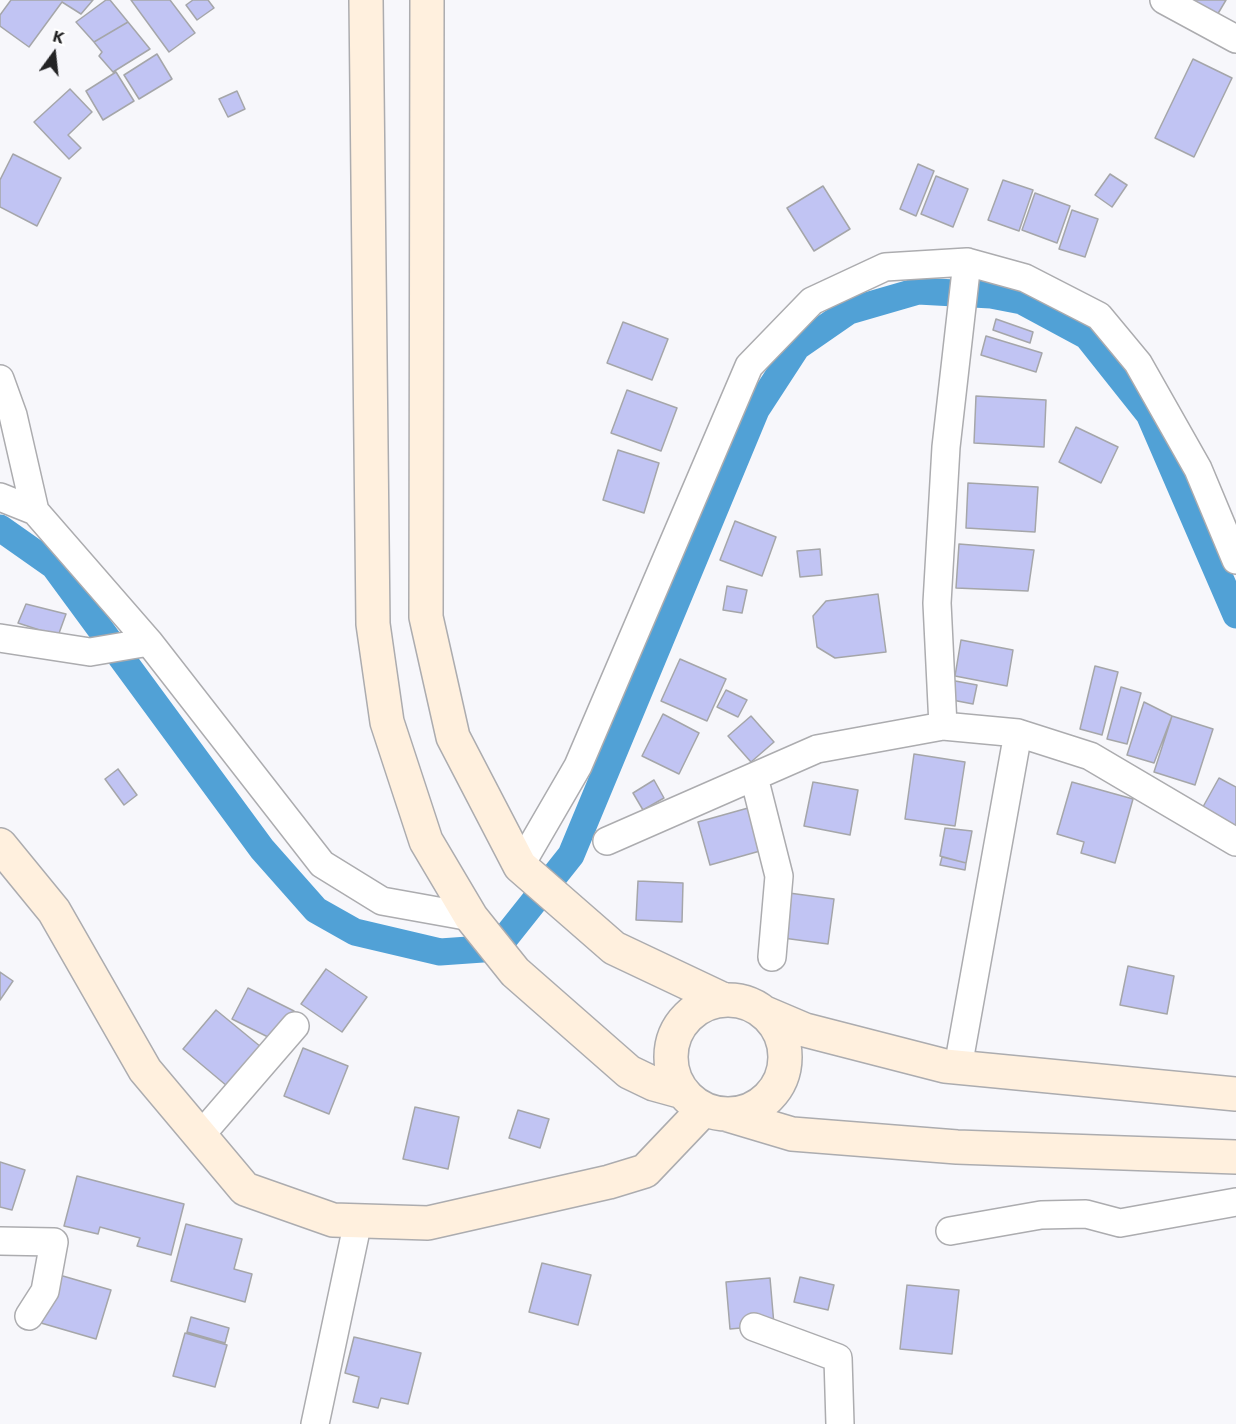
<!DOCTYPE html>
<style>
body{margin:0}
#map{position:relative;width:1236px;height:1424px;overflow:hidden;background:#f7f7fb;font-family:Commissioner,sans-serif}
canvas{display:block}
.north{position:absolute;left:24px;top:24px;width:60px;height:60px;-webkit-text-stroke:4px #fff;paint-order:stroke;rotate:15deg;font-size:16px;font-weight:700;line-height:24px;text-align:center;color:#242425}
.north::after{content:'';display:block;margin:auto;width:21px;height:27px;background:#242425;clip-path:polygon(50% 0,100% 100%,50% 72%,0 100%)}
</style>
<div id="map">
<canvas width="1236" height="1424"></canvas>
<div class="north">K</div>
</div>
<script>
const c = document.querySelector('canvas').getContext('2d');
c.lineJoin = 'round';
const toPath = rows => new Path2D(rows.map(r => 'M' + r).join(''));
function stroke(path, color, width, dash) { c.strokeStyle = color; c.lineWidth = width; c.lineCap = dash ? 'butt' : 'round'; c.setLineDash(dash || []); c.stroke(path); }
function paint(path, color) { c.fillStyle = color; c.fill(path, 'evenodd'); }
stroke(toPath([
 [0,528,54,566,262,849,316,910,355,932,440,952,497,948,571,855,756,410,797,347,849,311,918,291,991,295,1022,301,1087,336,1149,414,1236,615]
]), '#51a1d6', 27);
const building = toPath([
 [11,0,93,0,81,14,62,2,29,47,0,26,0,15,11,0],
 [106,0,110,0,128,22,94,42,76,22,106,0],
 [131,0,170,0,195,33,169,52,131,0],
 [193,0,208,0,214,8,197,20,186,5,193,0],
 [1176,0,1226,0,1213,22,1176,0],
 [128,22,150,49,113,72,99,56,102,52,94,42,128,22],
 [157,54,172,79,139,99,124,75,157,54],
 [1193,59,1232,78,1194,157,1155,138,1193,59],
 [116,72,134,101,103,120,86,91,116,72],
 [70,89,92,112,68,135,81,148,69,159,34,122,70,89],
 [237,91,245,109,228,117,219,99,237,91],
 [13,154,61,178,37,226,0,207,0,180,13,154],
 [918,164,934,171,916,216,900,209,918,164],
 [1110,174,1127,185,1112,207,1095,195,1110,174],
 [936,176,968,189,953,227,921,214,936,176],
 [1003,180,1033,190,1019,231,988,220,1003,180],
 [823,186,850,229,814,251,787,208,823,186],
 [1035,193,1070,206,1057,243,1022,230,1035,193],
 [1072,210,1098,219,1085,257,1059,249,1072,210],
 [996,319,1033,332,1030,343,993,330,996,319],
 [623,322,668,339,652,380,607,363,623,322],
 [986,336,1042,353,1036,372,981,355,986,336],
 [627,390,677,408,661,451,611,433,627,390],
 [976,396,1046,400,1044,447,974,443,976,396],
 [1076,427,1118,447,1101,483,1059,462,1076,427],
 [618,450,659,463,644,513,603,500,618,450],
 [968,483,1038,487,1035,532,966,528,968,483],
 [735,521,776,537,762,576,720,560,735,521],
 [959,544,1034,550,1028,591,956,588,959,544],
 [820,549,822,575,800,577,797,551,820,549],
 [727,586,747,590,742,613,723,610,727,586],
 [878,594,886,652,835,658,817,647,813,616,826,601,878,594],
 [26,604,66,614,58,636,18,623,26,604],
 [961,640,1013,650,1007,686,955,676,961,640],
 [680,659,726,679,707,721,661,701,680,659],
 [1095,666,1118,672,1102,735,1080,729,1095,666],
 [950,680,977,685,973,704,947,699,950,680],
 [1121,687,1141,693,1127,744,1107,739,1121,687],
 [726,690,747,700,738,717,717,707,726,690],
 [1144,702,1172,716,1154,763,1127,755,1144,702],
 [663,714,699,733,679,774,642,756,663,714],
 [751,716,774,742,751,762,728,736,751,716],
 [1172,716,1213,729,1195,785,1154,772,1172,716],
 [914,754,965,762,955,826,905,819,914,754],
 [118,769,137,795,124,805,105,779,118,769],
 [1219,778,1236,787,1236,827,1199,814,1219,778],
 [654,780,664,798,643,810,633,793,654,780],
 [813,782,858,790,850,835,804,826,813,782],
 [1072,782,1133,799,1115,863,1081,853,1084,842,1057,834,1072,782],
 [748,808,760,851,710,865,698,822,748,808],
 [945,828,972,831,966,863,940,856,945,828],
 [942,857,966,863,965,870,940,865,942,857],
 [638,881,683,883,682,922,636,920,638,881],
 [789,893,834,899,828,944,783,938,789,893],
 [1128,966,1174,976,1167,1014,1120,1005,1128,966],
 [326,969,367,997,342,1032,301,1004,326,969],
 [0,972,13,981,0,1000,0,972],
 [248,988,294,1011,278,1042,232,1019,248,988],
 [216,1010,261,1047,227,1086,183,1049,216,1010],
 [303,1048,348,1066,329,1114,284,1096,303,1048],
 [415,1107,459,1117,448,1169,403,1159,415,1107],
 [518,1110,549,1119,540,1148,509,1138,518,1110],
 [0,1162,25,1170,12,1210,0,1207,0,1162],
 [77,1176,184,1204,171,1255,137,1246,140,1238,100,1227,98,1234,64,1226,77,1176],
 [186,1224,242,1239,234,1269,252,1274,245,1302,171,1281,186,1224],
 [542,1263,591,1275,578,1325,529,1312,542,1263],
 [56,1274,111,1290,96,1339,41,1323,56,1274],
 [800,1277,834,1285,828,1310,794,1302,800,1277],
 [770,1278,774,1325,730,1329,726,1282,770,1278],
 [907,1285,959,1290,952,1354,900,1349,907,1285],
 [191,1317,229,1328,225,1343,187,1332,191,1317],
 [185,1333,227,1345,215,1387,173,1376,185,1333],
 [354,1337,421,1353,408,1404,381,1398,378,1408,353,1402,359,1377,345,1373,354,1337]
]);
paint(building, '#c1c4f3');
stroke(building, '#a5a6a9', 1.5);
const street = toPath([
 [1164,0,1236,39],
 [0,379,13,415,35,511,149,642,322,864,382,901,471,917],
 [0,497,35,511],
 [0,638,90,652,149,642],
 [943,726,937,603,946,447,967,262],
 [754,777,779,876,772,957],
 [607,841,817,749,943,726,1018,733,1090,756,1236,842],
 [520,866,578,766,749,366,812,301,885,267,967,262,1025,278,1099,316,1138,363,1198,469,1236,560],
 [958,1067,1018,733],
 [200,1136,295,1026],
 [950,1231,1041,1215,1086,1214,1120,1223,1236,1202],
 [0,1241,54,1242,45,1291,29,1316],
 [754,1327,838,1358,840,1424],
 [315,1424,358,1221]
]);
const secondary = toPath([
 [366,0,373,624,387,722,426,841,471,917,515,972,629,1072,654,1084,683,1092],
 [427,0,426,617,453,737,520,866,614,948,724,1000],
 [0,845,54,911,145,1070,245,1189,333,1220,428,1223,609,1182,645,1171,704,1109],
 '671 1057a57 57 0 1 1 114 0a57 57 0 1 1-114 0Z',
 [765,1013,805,1030,945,1066,1236,1094],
 [725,1114,792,1134,957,1147,1236,1157]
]);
stroke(street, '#acacaf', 30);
stroke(secondary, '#acacaf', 36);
stroke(street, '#fff', 27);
stroke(secondary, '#fff0de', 33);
</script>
